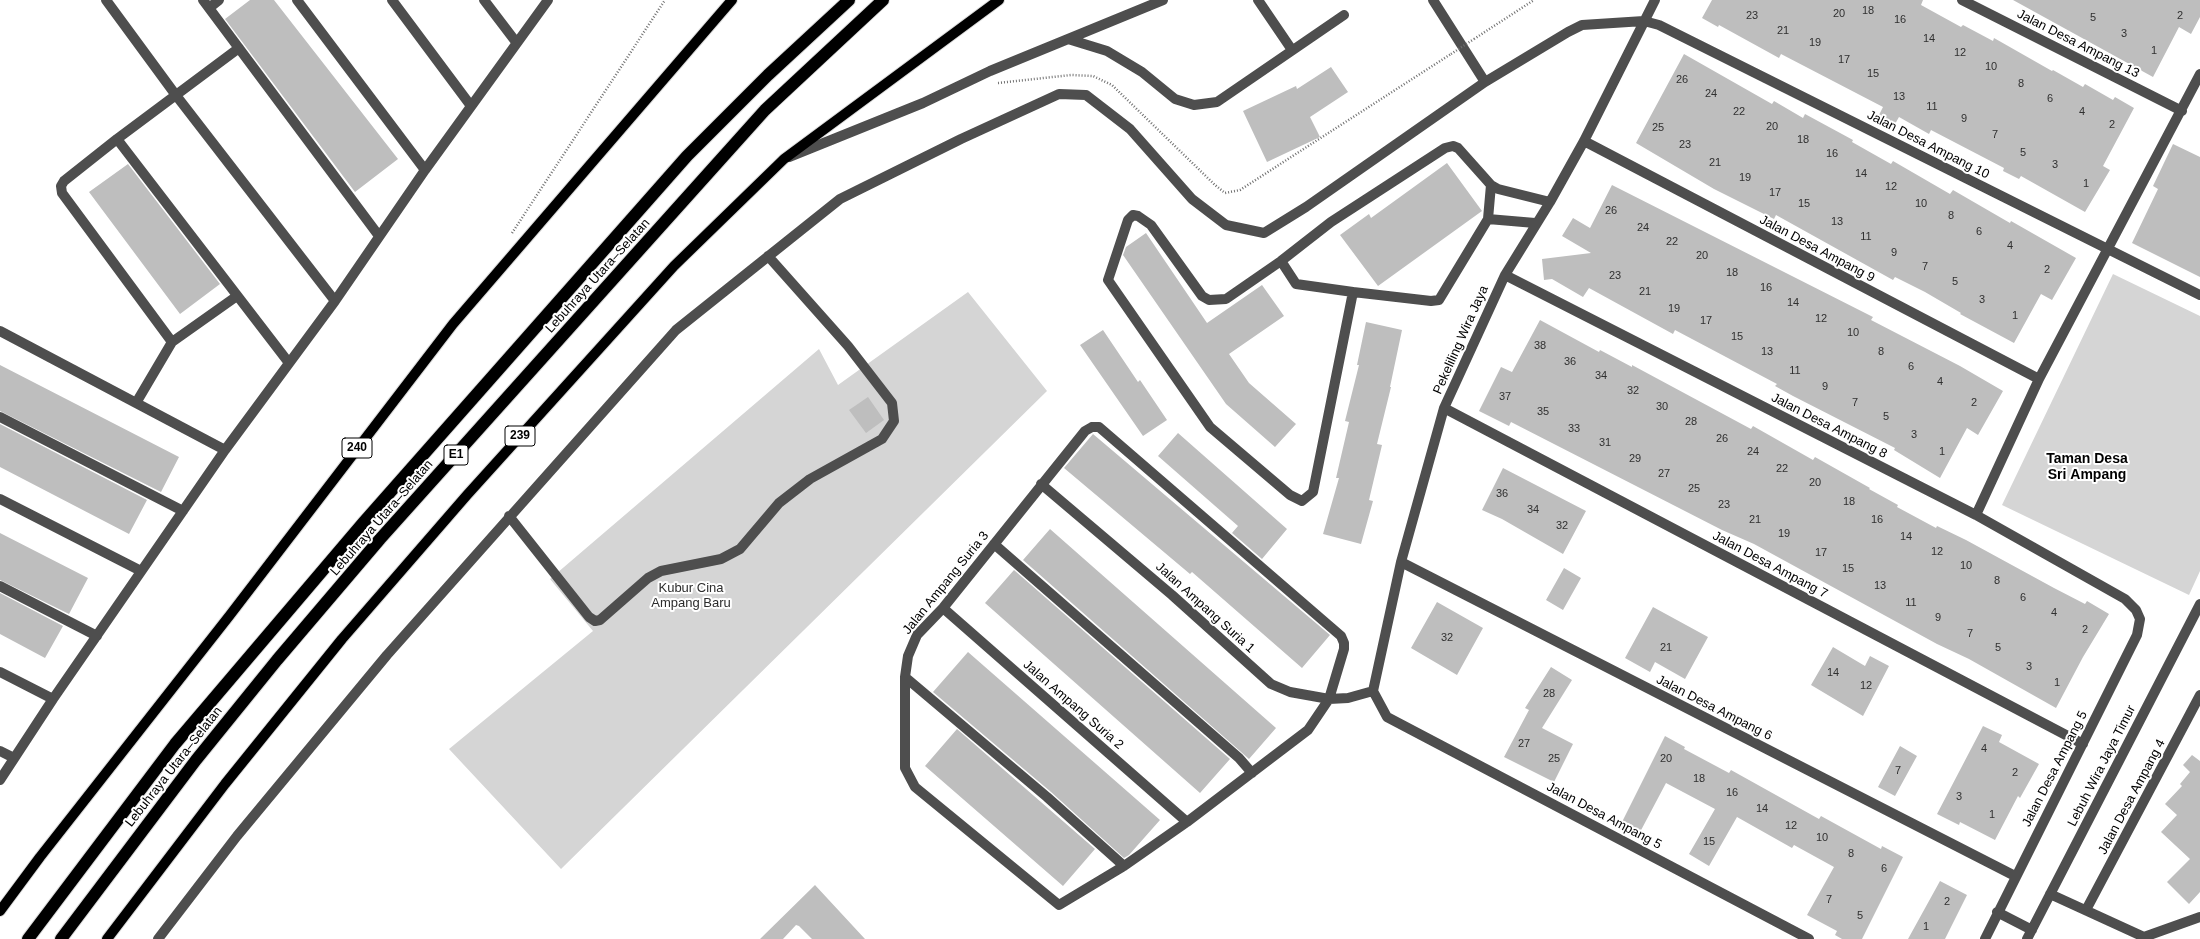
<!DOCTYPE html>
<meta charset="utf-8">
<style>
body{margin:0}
canvas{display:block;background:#fff}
</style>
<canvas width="2200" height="939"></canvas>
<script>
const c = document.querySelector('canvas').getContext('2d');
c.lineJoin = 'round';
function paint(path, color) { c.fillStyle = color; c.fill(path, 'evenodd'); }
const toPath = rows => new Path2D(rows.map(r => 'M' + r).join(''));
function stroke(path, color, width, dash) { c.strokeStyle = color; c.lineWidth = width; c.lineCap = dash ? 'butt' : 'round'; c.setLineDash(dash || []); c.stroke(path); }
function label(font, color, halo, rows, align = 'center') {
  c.font = font + ' Arial,sans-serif'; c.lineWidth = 4; c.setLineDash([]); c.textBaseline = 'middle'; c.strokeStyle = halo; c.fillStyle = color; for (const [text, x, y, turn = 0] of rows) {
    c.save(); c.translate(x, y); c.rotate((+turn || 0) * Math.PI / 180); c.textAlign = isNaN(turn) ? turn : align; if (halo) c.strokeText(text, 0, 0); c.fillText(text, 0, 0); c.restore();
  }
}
paint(toPath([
 [2113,274,2200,316,2200,571,2189,595,2002,505],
 [968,292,1047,391,561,869,449,749,593,631,550,579,819,349,838,385]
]), '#d5d5d5');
paint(toPath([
 [250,0,274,0,398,159,355,192,225,19],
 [1712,0,1923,0,1921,5,1961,27,1963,25,1993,41,1994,38,2052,71,2053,70,2083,87,2085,84,2113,100,2115,97,2134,108,2103,166,2110,170,2085,212,2021,176,2019,179,2003,171,2004,168,1931,130,1929,134,1899,117,1895,124,1879,115,1883,107,1781,54,1779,58,1719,25,1718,27,1702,18],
 [2013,0,2200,0,2200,17,2191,34,2179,27,2153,77],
 [1684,54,1772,104,1774,101,1803,118,1805,114,1853,140,1852,142,1891,164,1893,161,1950,194,1953,190,2010,223,2011,221,2076,258,2052,300,2041,294,2014,343,1960,314,1961,313,1925,292,1895,277,1893,280,1776,215,1774,219,1714,189,1636,143],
 [1331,67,1348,92,1310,117,1320,137,1267,162,1243,111,1296,86,1297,89],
 [2173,144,2200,157,2200,277,2132,243,2158,189,2153,186],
 [1447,163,1482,211,1378,286,1340,235,1369,214,1371,218],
 [128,164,220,284,180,314,89,192],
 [1612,185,1873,317,1871,320,1960,366,2003,391,1978,435,1967,428,1940,478,1894,450,1895,448,1793,396,1775,386,1777,384,1675,330,1673,334,1589,288,1583,297,1552,279,1544,280,1542,259,1591,253,1562,236,1573,218,1590,228],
 [1146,233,1207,323,1262,285,1284,316,1229,354,1249,383,1296,424,1275,447,1226,404,1123,255,1126,247],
 [1540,320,1599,352,1600,350,1632,367,1632,365,1751,429,1753,426,1813,460,1815,457,1870,488,1869,489,1898,505,1897,507,1936,528,1937,526,1966,540,2054,588,2085,604,2087,601,2109,614,2083,657,2056,708,1969,659,1937,644,1754,544,1722,530,1511,422,1509,426,1479,411,1501,367,1512,372],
 [1366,322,1402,330,1390,387,1391,387,1377,444,1382,445,1369,500,1373,501,1361,544,1323,534,1339,478,1336,478,1349,422,1345,421,1359,365,1357,365],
 [1103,330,1138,382,1140,380,1167,420,1143,436,1080,345],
 [0,365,179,457,161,492,0,411],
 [868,397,884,420,866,433,849,410],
 [0,424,147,500,129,534,0,467],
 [1178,433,1287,529,1262,559,1232,533,1238,526,1158,456],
 [1093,434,1330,635,1302,668,1192,572,1190,574,1064,468],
 [1503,468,1586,511,1563,554,1502,519,1482,510],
 [1050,529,1276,728,1249,759,1023,560],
 [0,533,88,578,69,614,0,580],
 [1564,568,1581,578,1563,610,1546,600],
 [1014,570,1230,759,1200,793,985,603],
 [0,593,63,626,45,658,0,634],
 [1437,602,1483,628,1457,675,1411,648],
 [1653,607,1708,637,1685,679,1655,662,1650,672,1625,658],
 [1833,647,1865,666,1870,656,1889,666,1863,716,1811,685],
 [968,652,1160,820,1129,855,1124,858,1051,792,933,692],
 [1551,667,1572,680,1542,728,1573,744,1554,782,1504,757,1529,710,1525,708],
 [1983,726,2002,735,1999,742,2039,764,2020,798,2018,796,1995,840,1960,822,1959,825,1937,814],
 [957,729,1095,849,1063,886,925,766],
 [1665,736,1685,747,1684,749,1729,773,1731,770,1819,819,1821,816,1881,849,1882,846,1903,857,1862,939,1842,939,1835,935,1837,931,1807,915,1834,867,1794,845,1792,848,1737,817,1709,866,1689,854,1715,809,1666,783,1639,834,1621,824],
 [1900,746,1917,756,1895,796,1878,787],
 [2192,755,2200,761,2200,892,2189,904,2167,882,2190,859,2161,832,2177,815,2165,804,2182,786,2180,784,2190,772,2183,765],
 [1940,881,1967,895,1945,939,1908,939],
 [815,885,865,939,812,939,799,926,796,925,783,939,760,939]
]), '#bebebe');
const major = toPath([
 [0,911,40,857,230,615,453,324,732,0],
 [107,939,225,784,342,639,467,495,674,266,784,159,999,0]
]);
const highway = toPath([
 [28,939,175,744,363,523,687,156,768,75,849,0],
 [61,939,196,760,277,660,380,539,765,110,883,0]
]);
stroke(major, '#dbdbdb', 12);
stroke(highway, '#dbdbdb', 14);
stroke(toPath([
 [1474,39,1534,0],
 [998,83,1071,75,1093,76,1112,85,1215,185,1225,193,1240,190,1451,54],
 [512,233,665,0]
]), '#707070', 2.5, [1, 2]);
stroke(toPath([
 [106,0,175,94,335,301],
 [203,0,379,236],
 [297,0,425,170],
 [392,0,471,106],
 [484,0,516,42],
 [1258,0,1292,50],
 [1433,0,1485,82],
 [1655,0,1584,141,1550,202,1505,275,1444,408,1401,562,1373,691,1387,717,1809,939],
 [1962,0,2182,111],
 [209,8,219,0],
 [1068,39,1107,51,1142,72,1175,99,1194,105,1217,102,1344,15],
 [117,139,289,363],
 [1584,141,2039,379],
 [789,157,923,103,990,71,1163,0],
 [1488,219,1491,185],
 [1281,261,1296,284,1353,292,1431,301,1439,300,1488,219,1535,223],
 [1505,275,1976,515,2125,599,2136,610,2140,619,2137,635,1985,939],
 [1353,292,1313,492,1302,501,1290,495,1210,427,1108,280,1128,220,1133,215,1138,216,1151,225,1202,296,1209,300,1226,299,1281,261,1331,222,1445,148,1453,146,1458,148,1491,185,1498,189,1550,202],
 [0,331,225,450],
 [172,342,62,193,61,186,64,181,117,139,239,48],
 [136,403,172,342,237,296],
 [1444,408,2083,744],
 [0,417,183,511],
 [1092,427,1099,427,1341,636,1344,643,1344,649,1329,699,1308,730,1187,822,1124,866,1059,905,915,787,905,768,905,677,908,656,917,635,943,608,1085,431,1092,427],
 [1041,484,1172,595,1271,684,1290,692,1329,699,1348,698,1373,691],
 [0,499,141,571],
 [1976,515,2039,379,2200,74],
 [509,516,589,617,595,621,600,620,648,578,661,571,721,559,740,549,779,503,810,479,882,439,894,421,892,403,848,346,768,256],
 [994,544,1239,758,1252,773],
 [1401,562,2015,876],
 [0,586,97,636],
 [943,608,1187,822],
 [0,672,53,699],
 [905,677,1047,797,1124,866],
 [0,751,14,758],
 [0,780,53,699,225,450,335,301,425,170,548,0],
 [2050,894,2144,937,2200,917],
 [2086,910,2200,695],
 [1997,912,2032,930],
 [158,939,237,836,387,655,676,330,840,199,961,139,1059,94,1086,95,1130,129,1192,199,1226,225,1264,233,1306,207,1485,82,1568,32,1582,25,1644,21,1659,25,2200,295],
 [2027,939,2200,604]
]), '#4e4e4e', 10);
stroke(major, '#000', 10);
stroke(highway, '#000', 12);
stroke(toPath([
 [1451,54,1474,39]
]), '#707070', 2.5, [1, 2]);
label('11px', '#303030', null, [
 ["18",1868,11],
 ["20",1839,14],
 ["23",1752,16],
 ["2",2180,16],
 ["5",2093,18],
 ["16",1900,20],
 ["21",1783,31],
 ["3",2124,34],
 ["14",1929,39],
 ["19",1815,43],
 ["1",2154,51],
 ["12",1960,53],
 ["17",1844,60],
 ["10",1991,67],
 ["15",1873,74],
 ["26",1682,80],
 ["8",2021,84],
 ["24",1711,94],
 ["13",1899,97],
 ["6",2050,99],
 ["11",1932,107],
 ["22",1739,112],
 ["4",2082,112],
 ["9",1964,119],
 ["2",2112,125],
 ["20",1772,127],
 ["25",1658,128],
 ["7",1995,135],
 ["18",1803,140],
 ["23",1685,145],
 ["5",2023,153],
 ["16",1832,154],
 ["21",1715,163],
 ["3",2055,165],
 ["14",1861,174],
 ["19",1745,178],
 ["1",2086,184],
 ["12",1891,187],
 ["17",1775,193],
 ["15",1804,204],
 ["10",1921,204],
 ["26",1611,211],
 ["8",1951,216],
 ["13",1837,222],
 ["24",1643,228],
 ["6",1979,232],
 ["11",1866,237],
 ["22",1672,242],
 ["4",2010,246],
 ["9",1894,253],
 ["20",1702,256],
 ["7",1925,267],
 ["2",2047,270],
 ["18",1732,273],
 ["23",1615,276],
 ["5",1955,282],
 ["16",1766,288],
 ["21",1645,292],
 ["3",1982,300],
 ["14",1793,303],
 ["19",1674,309],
 ["1",2015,316],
 ["12",1821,319],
 ["17",1706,321],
 ["10",1853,333],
 ["15",1737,337],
 ["38",1540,346],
 ["13",1767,352],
 ["8",1881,352],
 ["36",1570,362],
 ["6",1911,367],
 ["11",1795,371],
 ["34",1601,376],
 ["4",1940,382],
 ["9",1825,387],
 ["32",1633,391],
 ["37",1505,397],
 ["7",1855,403],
 ["2",1974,403],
 ["30",1662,407],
 ["35",1543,412],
 ["5",1886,417],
 ["28",1691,422],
 ["33",1574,429],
 ["3",1914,435],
 ["26",1722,439],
 ["31",1605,443],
 ["24",1753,452],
 ["1",1942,452],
 ["29",1635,459],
 ["22",1782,469],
 ["27",1664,474],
 ["20",1815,483],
 ["25",1694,489],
 ["36",1502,494],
 ["18",1849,502],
 ["23",1724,505],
 ["34",1533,510],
 ["21",1755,520],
 ["16",1877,520],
 ["32",1562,526],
 ["19",1784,534],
 ["14",1906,537],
 ["12",1937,552],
 ["17",1821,553],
 ["10",1966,566],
 ["15",1848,569],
 ["8",1997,581],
 ["13",1880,586],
 ["6",2023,598],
 ["11",1911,603],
 ["4",2054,613],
 ["9",1938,618],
 ["2",2085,630],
 ["7",1970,634],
 ["32",1447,638],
 ["21",1666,648],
 ["5",1998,648],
 ["3",2029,667],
 ["14",1833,673],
 ["1",2057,683],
 ["12",1866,686],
 ["28",1549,694],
 ["27",1524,744],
 ["4",1984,749],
 ["25",1554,759],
 ["20",1666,759],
 ["7",1898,771],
 ["2",2015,773],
 ["18",1699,779],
 ["16",1732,793],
 ["3",1959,797],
 ["14",1762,809],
 ["1",1992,815],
 ["12",1791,826],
 ["10",1822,838],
 ["15",1709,842],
 ["8",1851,854],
 ["6",1884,869],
 ["7",1829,900],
 ["2",1947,902],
 ["5",1860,916],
 ["1",1926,927]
]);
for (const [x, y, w] of [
 [520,436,30],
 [357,448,30],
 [456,455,24]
]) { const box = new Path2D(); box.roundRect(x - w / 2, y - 10, w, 20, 3); c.fillStyle = '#fff'; c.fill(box); stroke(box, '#000', 1); }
label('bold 12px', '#000', null, [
 ["239",520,436],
 ["240",357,448],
 ["E1",456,455]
]);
label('13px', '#000', '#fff', [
 ["Jalan Desa Ampang 13",2078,44,27],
 ["Jalan Desa Ampang 10",1928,145,27],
 ["Jalan Desa Ampang 9",1817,249,28],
 ["Lebuhraya Utara–Selatan",598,276,-48],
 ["Pekeliling Wira Jaya",1461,340,-66],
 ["Jalan Desa Ampang 8",1829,426,27],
 ["Lebuhraya Utara–Selatan",382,518,-49],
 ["Jalan Desa Ampang 7",1770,565,28],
 ["Jalan Ampang Suria 3",946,583,-51],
 ["Jalan Ampang Suria 1",1205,608,42],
 ["Jalan Ampang Suria 2",1073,705,41],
 ["Jalan Desa Ampang 6",1714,708,27],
 ["Lebuh Wira Jaya Timur",2102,766,-63],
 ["Lebuhraya Utara–Selatan",174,767,-52],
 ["Jalan Desa Ampang 5",2055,769,-63],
 ["Jalan Desa Ampang 4",2132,797,-62],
 ["Jalan Desa Ampang 5",1604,816,28]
]);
label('13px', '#2c2c2c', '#fff', [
 ["Kubur Cina",691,588],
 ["Ampang Baru",691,603]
]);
label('bold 14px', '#000', '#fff', [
 ["Taman Desa",2087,459],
 ["Sri Ampang",2087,475]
]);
</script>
